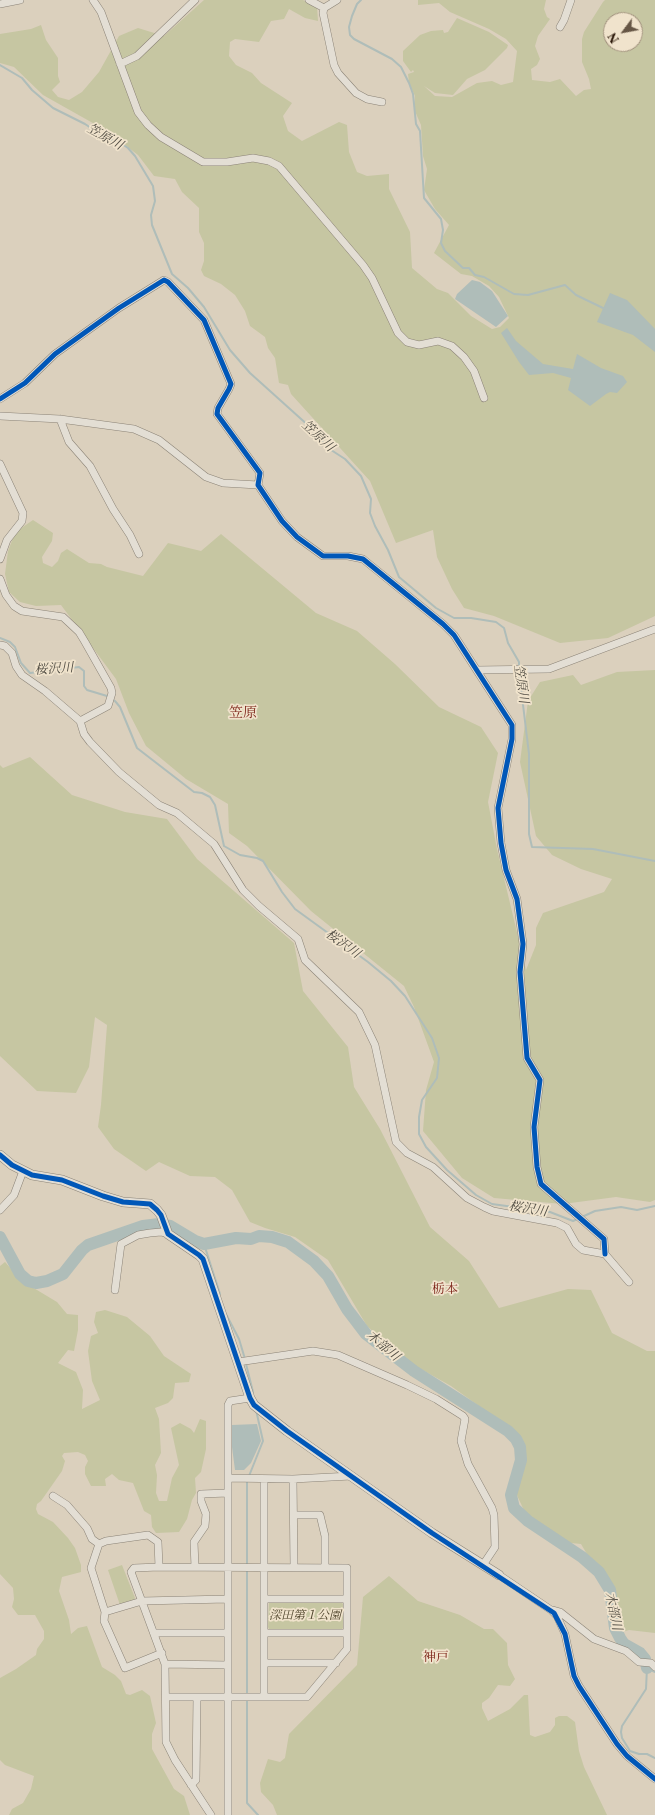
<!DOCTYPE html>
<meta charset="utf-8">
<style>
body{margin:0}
#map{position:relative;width:655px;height:1815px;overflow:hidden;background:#dbd0bd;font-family:"Libre Caslon Text",serif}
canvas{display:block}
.north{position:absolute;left:603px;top:12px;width:40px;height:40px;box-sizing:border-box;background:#f0e3cc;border:1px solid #a0907c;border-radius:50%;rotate:238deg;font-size:11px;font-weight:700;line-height:16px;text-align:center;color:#271405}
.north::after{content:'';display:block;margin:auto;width:14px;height:18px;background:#665645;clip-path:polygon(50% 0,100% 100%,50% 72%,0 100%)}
</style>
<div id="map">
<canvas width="655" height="1815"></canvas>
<div class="north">N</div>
</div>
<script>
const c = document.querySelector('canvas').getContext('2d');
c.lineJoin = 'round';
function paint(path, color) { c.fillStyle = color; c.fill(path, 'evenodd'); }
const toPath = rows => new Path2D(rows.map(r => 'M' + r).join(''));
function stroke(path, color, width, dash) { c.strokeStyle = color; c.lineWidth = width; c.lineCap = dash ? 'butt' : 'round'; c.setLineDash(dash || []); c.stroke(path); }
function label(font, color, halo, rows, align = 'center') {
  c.font = font + ' "Libre Caslon Text","Noto Serif JP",serif'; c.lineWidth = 3.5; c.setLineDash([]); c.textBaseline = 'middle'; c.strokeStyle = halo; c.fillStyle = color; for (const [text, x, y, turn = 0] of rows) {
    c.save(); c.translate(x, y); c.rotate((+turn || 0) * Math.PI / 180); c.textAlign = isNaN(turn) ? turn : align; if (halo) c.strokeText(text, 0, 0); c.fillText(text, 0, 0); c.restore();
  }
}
paint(toPath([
 [204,0,303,0,317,7,318,21,305,18,289,9,284,19,271,21,259,42,235,39,230,42,229,56,236,65,252,73,261,83,292,103,283,116,288,131,302,141,339,122,347,125,349,152,357,172,367,176,389,174,389,189,410,232,412,268,437,289,448,293,471,316,492,329,500,327,509,318,499,297,489,286,472,276,461,274,434,253,449,225,435,209,424,190,427,169,423,156,421,125,414,109,415,96,409,83,408,74,414,72,413,70,411,72,403,61,403,51,420,35,431,31,443,30,444,33,448,32,457,18,489,32,508,45,507,48,485,70,467,79,453,95,435,93,424,86,435,96,452,97,477,83,492,81,501,85,513,82,517,51,506,39,489,29,450,12,439,3,418,5,418,0,546,0,544,9,547,17,550,19,538,36,535,46,540,59,537,65,531,69,532,80,550,82,560,79,576,96,584,90,591,89,589,79,582,62,582,39,584,32,603,2,605,0,655,0,655,616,608,638,560,643,494,616,464,608,452,589,437,557,433,530,396,543,370,481,291,394,288,385,279,383,275,358,268,348,265,337,250,326,245,311,235,295,221,284,204,276,201,270,204,261,204,243,199,232,199,208,182,192,175,179,154,176,138,155,107,131,43,95,14,67,0,63,0,34,31,29,41,25,46,40,58,58,58,76,60,82,52,90,58,97,69,100,82,92,99,72,119,36,138,28,164,36],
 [611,20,635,20,635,44,611,44],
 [33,520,53,533,52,541,42,557,43,563,52,567,58,561,61,553,67,549,89,563,101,564,107,567,143,576,168,543,201,551,221,534,316,613,357,631,395,664,439,707,481,727,498,753,488,802,497,849,526,970,536,945,536,928,543,913,604,892,612,879,581,869,552,855,536,836,520,762,528,701,540,682,573,675,581,685,617,672,655,670,655,1200,650,1202,616,1197,563,1204,494,1198,462,1178,423,1131,426,1090,434,1062,414,1007,404,986,311,911,247,846,229,833,228,804,186,779,146,746,129,713,116,679,61,605,36,606,20,602,9,592,5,574,8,551,13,538,17,531],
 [30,757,72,795,125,812,167,819,197,859,294,943,303,991,348,1047,354,1087,380,1129,430,1227,469,1261,499,1308,568,1289,591,1290,612,1333,647,1351,655,1351,655,1633,629,1630,622,1632,616,1621,612,1609,611,1594,604,1576,594,1566,581,1544,561,1542,528,1519,515,1491,512,1478,519,1463,522,1448,520,1438,513,1428,490,1414,451,1386,419,1368,390,1347,367,1326,328,1260,295,1237,265,1228,250,1222,232,1190,215,1177,190,1176,159,1162,146,1171,114,1149,98,1127,101,1105,107,1025,95,1017,89,1067,76,1093,37,1091,0,1056,0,765,3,768],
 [5,1262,22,1281,57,1302,67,1314,78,1315,78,1330,74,1351,68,1350,58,1363,76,1372,83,1390,82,1409,100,1400,92,1381,88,1351,91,1336,98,1333,94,1322,96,1312,105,1310,127,1317,150,1336,164,1356,191,1374,189,1382,175,1383,173,1398,168,1403,155,1408,159,1419,161,1453,155,1465,157,1475,156,1493,159,1501,167,1501,172,1478,179,1465,171,1428,180,1423,191,1429,194,1433,200,1419,206,1421,206,1449,201,1472,195,1478,196,1493,192,1500,187,1519,179,1532,156,1533,152,1527,151,1515,144,1511,133,1483,119,1480,112,1474,105,1479,106,1486,91,1486,85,1474,85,1467,88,1461,85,1455,78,1452,64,1453,62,1456,65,1461,62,1471,41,1501,37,1504,36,1509,38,1514,53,1522,68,1538,75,1548,81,1565,81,1572,62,1577,59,1591,69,1620,71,1634,78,1628,87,1626,102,1667,115,1675,121,1681,126,1694,130,1695,142,1690,150,1696,156,1723,152,1734,152,1749,174,1789,184,1796,190,1815,9,1815,12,1809,23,1803,31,1789,34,1776,5,1765,0,1760,0,1678,16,1669,36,1655,37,1649,44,1639,44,1631,35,1615,18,1615,12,1607,14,1599,13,1588,0,1574,0,1266],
 [122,1565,135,1598,134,1601,120,1605,108,1570],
 [389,1576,418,1601,460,1615,484,1629,493,1629,507,1643,508,1665,515,1679,510,1686,498,1685,489,1698,482,1703,482,1708,488,1721,510,1709,524,1695,528,1695,530,1735,535,1737,550,1732,555,1725,555,1718,559,1716,567,1716,575,1722,579,1751,584,1767,607,1815,277,1815,273,1805,261,1792,260,1783,268,1759,280,1762,285,1758,289,1734,357,1665,363,1597],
 [269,1602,341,1602,343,1604,343,1628,341,1630,270,1631,268,1627]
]), '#c6c6a2');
paint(toPath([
 [472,280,480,282,492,291,508,316,496,327,455,299,457,294],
 [610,293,627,300,655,329,655,352,633,335,597,322],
 [507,328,516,341,543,364,573,369,577,354,601,368,623,376,627,382,617,393,610,392,606,394,590,406,568,390,571,378,553,373,529,375,519,362,501,333],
 [257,1424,261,1441,251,1463,244,1470,235,1470,232,1447,232,1425]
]), '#afbdb9');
stroke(toPath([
 [361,0,357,4,352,16,349,27,350,35,354,39,392,59,401,67,409,83,413,94,416,124,420,131,424,198,441,219,443,230,441,243,445,251,463,268,469,268,475,275,484,277,514,294,528,295,565,285,576,295,605,309],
 [0,65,22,78,32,90,53,108,85,124,106,138,119,142,128,148,135,156,153,186,155,201,151,215,152,225,172,274,188,288,204,307,230,350,250,373,310,427,328,448,345,459,361,476,371,499,370,513,375,526,388,550,399,577,436,608,454,618,471,618,496,622,504,628,508,643,519,662,519,667],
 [0,638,10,642,15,647,21,663,30,673,79,667,84,671,84,686,87,690,107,696,115,701,120,707,137,748,194,792,202,793,210,797,215,805,224,846,240,855,257,858,263,861,282,892,295,909,368,962,391,981,405,996,432,1038,439,1058,437,1078,422,1100,419,1117,419,1134,426,1147,447,1170,476,1195,492,1204,550,1212,573,1221,595,1211,621,1207,637,1210,655,1206],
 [519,672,529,754,529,834,532,847,593,849,655,861],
 [204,1244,220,1294],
 [226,1314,239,1339,245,1359],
 [246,1364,253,1392],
 [249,1476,263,1441,256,1410],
 [247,1481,247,1803,258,1815],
 [655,1672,647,1668,646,1689,622,1726,621,1732,622,1738,630,1751,639,1754,647,1754,655,1758]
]), '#afbdb9', 2);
stroke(toPath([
 [0,1237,20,1274,28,1281,36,1283,47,1281,63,1274,82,1250,88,1245,143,1226,159,1224,170,1226,195,1241,204,1244,236,1238,251,1239,259,1236,272,1237,288,1242,314,1261,328,1276,347,1309,366,1334,414,1371,508,1431,516,1439,520,1447,521,1460,511,1495,514,1508,528,1521,582,1557,599,1572,610,1590,615,1628,620,1638,624,1644,640,1653,645,1659,647,1668]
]), '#afbdb9', 12);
const minor = toPath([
 [93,0,101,12,138,112,148,125,161,137,203,162,227,162,253,158,269,161,279,166,363,265,372,278,398,333,407,342,419,345,438,341,452,346,464,357,474,371,484,398],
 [309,0,324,8],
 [337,0,324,8,323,13,334,65,338,73,356,93,367,99,382,102],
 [0,4,20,0],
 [560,27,564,20,571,0],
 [120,64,137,56,195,0],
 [0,399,25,383,55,354,119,308,164,280,168,282,204,320,231,384,229,389,218,408,217,414,260,473,258,485,282,521,297,537,323,556,348,556,363,559,443,624,454,635,512,725,512,739,498,808,501,843,506,870,517,899,523,944,520,972,527,1058,540,1080,534,1127,537,1167,541,1184,604,1239,605,1254],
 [0,416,60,419,134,429,159,440,206,477,223,483,258,485],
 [60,419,69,442,90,466,113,509,130,535,139,554],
 [0,464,23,513,22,521,7,540,0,559],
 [0,579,6,595,14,606,22,611,63,617,79,632,85,642,111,688,112,693,108,706,80,721],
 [0,645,5,646,12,653,16,666,22,675,45,691,80,721,84,734,90,742,119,772,159,805,177,813,214,844,243,890,259,906,298,939,305,960,359,1012,375,1045,396,1142,407,1153,433,1167,467,1198,484,1207,493,1211,557,1223,567,1228,576,1244,583,1250,605,1254,629,1282],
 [477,670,549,669,655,629],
 [0,1210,14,1195,23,1171],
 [115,1290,121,1244,138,1235,150,1233,161,1232,168,1234],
 [238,1362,313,1351,338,1355,407,1385,436,1399,463,1416,465,1419,461,1441,468,1464,492,1508,494,1515,495,1547,483,1565],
 [228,1478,293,1479,351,1476],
 [264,1479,264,1697],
 [293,1479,294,1567],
 [53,1496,67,1505,87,1528,92,1539,99,1544],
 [294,1515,320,1515,325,1536,325,1568],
 [159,1567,158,1542,148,1535,106,1541,99,1544,91,1568,105,1612,104,1621,125,1668,162,1653],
 [195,1567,194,1542,205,1526,206,1514,201,1501,201,1494,228,1493],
 [499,1575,551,1610,557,1616,565,1634,574,1676,579,1686,617,1744,627,1756,655,1779],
 [265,1599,346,1599],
 [553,1610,560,1612,594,1639,626,1651,639,1662,651,1663,655,1667],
 [105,1612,142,1601,227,1599],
 [154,1633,228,1633],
 [264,1633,347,1633],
 [265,1663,336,1663],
 [165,1664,228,1665],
 [167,1697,307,1697,347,1649,347,1568,159,1567,134,1568,131,1572,165,1664,166,1742,175,1760,211,1815],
 [191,1785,196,1780,197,1697],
 [228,1815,228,1405,230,1401,250,1398]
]);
const tertiary = toPath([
 [0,1155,12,1165,32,1175,62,1180,103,1196,123,1202,150,1204,157,1210,161,1215,168,1234,199,1255,203,1259,250,1398,254,1405,287,1431,432,1533,499,1575]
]);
stroke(minor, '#8b8377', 8);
stroke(tertiary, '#8b8377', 10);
stroke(minor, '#e3ded4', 7);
stroke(tertiary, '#e3ded4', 9);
stroke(toPath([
 [0,399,25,383,55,354,119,308,164,280,168,282,204,320,231,384,229,389,218,408,217,414,260,473,258,485,282,521,297,537,323,556,348,556,363,559,443,624,454,635,512,725,512,739,498,808,501,843,506,870,517,899,523,944,520,972,527,1058,540,1080,534,1127,537,1167,541,1184,604,1239,605,1254],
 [0,1155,12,1165,32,1175,62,1180,103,1196,123,1202,150,1204,157,1210,161,1215,168,1234,199,1255,203,1259,250,1398,254,1405,287,1431,432,1533,554,1613,565,1634,574,1676,579,1686,617,1744,627,1756,655,1779]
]), '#0057b8', 5);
label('italic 12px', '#51472e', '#f0e3cc', [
 ["深田第１公園",305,1616]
]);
label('italic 13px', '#504c43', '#f0e3cc', [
 ["笠原川",105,137,29],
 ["笠原川",318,436,43],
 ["桜沢川",54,669,-4],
 ["笠原川",521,684,82],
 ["桜沢川",343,944,36],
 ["桜沢川",528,1209,9],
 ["木部川",383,1346,40],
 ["木部川",613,1611,78]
]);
label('13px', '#7a1f14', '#f0e3cc', [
 ["栃本",445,1289],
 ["神戸",436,1657]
]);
label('14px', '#7a1f14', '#f0e3cc', [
 ["笠原",243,713]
]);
</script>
